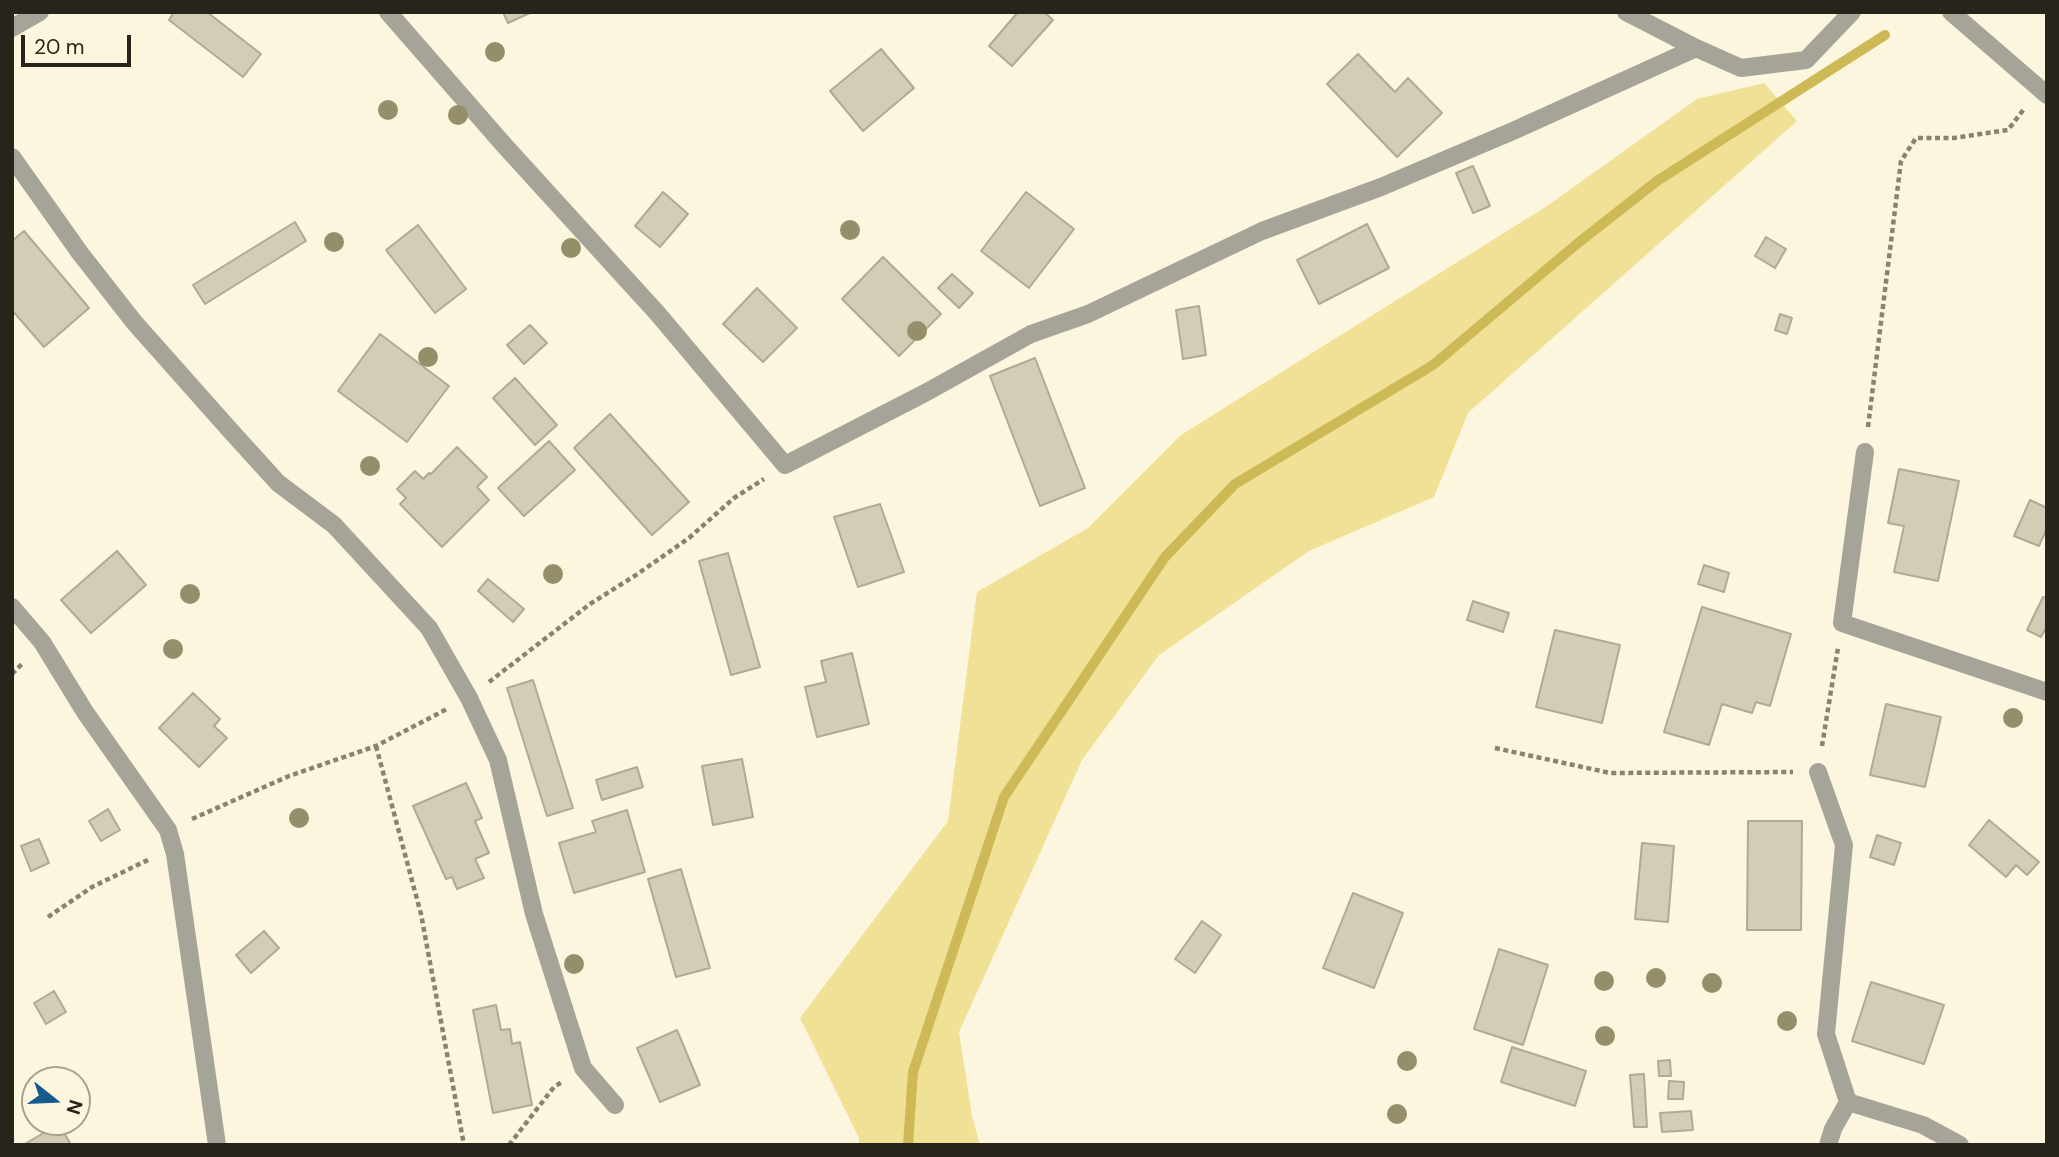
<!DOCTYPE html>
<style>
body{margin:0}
#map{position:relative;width:2059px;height:1157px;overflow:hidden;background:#fbf6dd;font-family:"DM Sans",sans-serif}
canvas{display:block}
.frame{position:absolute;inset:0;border:14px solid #26241b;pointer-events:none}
.north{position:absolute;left:21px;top:1066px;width:70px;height:70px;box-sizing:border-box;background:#fbf6dd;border:2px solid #a6a28f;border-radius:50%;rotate:108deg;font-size:19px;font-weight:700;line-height:28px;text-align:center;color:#26241b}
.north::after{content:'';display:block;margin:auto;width:24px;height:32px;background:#15598e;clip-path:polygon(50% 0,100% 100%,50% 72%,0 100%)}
.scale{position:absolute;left:21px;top:35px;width:110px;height:32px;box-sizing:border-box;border:4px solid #26241b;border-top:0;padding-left:9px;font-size:21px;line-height:24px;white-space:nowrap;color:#26241b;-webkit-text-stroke:5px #fbf6dd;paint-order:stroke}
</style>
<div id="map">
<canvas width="2059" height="1157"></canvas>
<div class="frame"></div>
<div class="north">N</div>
<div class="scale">20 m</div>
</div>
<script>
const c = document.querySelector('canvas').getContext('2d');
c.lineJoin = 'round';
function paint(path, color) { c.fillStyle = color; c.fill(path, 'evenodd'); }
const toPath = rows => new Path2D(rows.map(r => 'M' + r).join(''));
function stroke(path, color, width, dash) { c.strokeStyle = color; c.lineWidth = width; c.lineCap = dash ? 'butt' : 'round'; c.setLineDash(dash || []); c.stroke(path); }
paint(toPath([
 [1764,83,1797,121,1468,413,1434,497,1309,551,1159,655,1082,760,959,1032,972,1116,980,1145,859,1145,859,1138,800,1018,948,821,977,592,1088,528,1181,435,1547,206,1697,99]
]), '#f1e196');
stroke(toPath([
 [908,1145,913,1072,1004,797,1165,557,1235,484,1433,365,1578,243,1657,181,1885,35]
]), '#ceb957', 10);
const building = toPath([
 [174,12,207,12,261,54,243,77,169,20,174,12],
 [503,12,532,12,508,23,503,12],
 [1018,12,1044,12,1053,20,1012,66,989,46,1018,12],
 [881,49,914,88,863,131,830,91,881,49],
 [1358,54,1395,92,1408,78,1442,113,1397,157,1327,84,1358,54],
 [1473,166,1490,206,1473,213,1456,173,1473,166],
 [663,192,688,214,660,247,635,226,663,192],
 [1026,192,1074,229,1029,288,981,251,1026,192],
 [295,222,306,241,205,304,193,285,295,222],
 [1367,224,1389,268,1319,304,1297,260,1367,224],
 [418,225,466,289,435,313,386,250,418,225],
 [24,231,89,308,44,347,12,310,12,241,24,231],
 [1766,237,1786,249,1775,268,1755,256,1766,237],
 [883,257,941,314,899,356,842,299,883,257],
 [952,274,973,293,959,308,938,288,952,274],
 [757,288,797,328,763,362,723,324,757,288],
 [1199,306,1206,355,1183,359,1176,310,1199,306],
 [1780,314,1792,318,1787,334,1775,330,1780,314],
 [530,325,547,343,524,364,507,345,530,325],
 [380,334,449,386,407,442,338,391,380,334],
 [1035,358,1085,488,1040,506,990,376,1035,358],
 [515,378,557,425,535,445,493,398,515,378],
 [610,414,689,502,652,535,574,448,610,414],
 [549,441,575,470,524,516,498,488,549,441],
 [457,447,487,477,477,487,489,500,442,547,400,504,406,498,397,489,415,471,423,479,429,473,431,474,457,447],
 [1899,469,1959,481,1938,581,1894,572,1904,526,1888,523,1899,469],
 [2030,500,2047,508,2047,528,2039,546,2014,536,2030,500],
 [880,504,904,572,858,587,834,517,880,504],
 [117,551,146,585,91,633,61,600,117,551],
 [728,553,760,667,731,675,699,561,728,553],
 [1704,565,1729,573,1724,592,1698,584,1704,565],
 [488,579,524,609,513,622,478,591,488,579],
 [2043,597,2047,598,2047,626,2041,637,2027,630,2043,597],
 [1473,601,1509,613,1503,632,1467,620,1473,601],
 [1702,607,1791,634,1770,706,1756,702,1752,713,1722,704,1709,745,1664,732,1702,607],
 [1555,630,1620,645,1602,723,1536,707,1555,630],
 [852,653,869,724,817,737,805,687,826,682,821,661,852,653],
 [533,680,573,808,547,816,507,688,533,680],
 [193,693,220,719,214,726,227,738,199,767,159,728,193,693],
 [1886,704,1941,717,1925,787,1870,775,1886,704],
 [742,759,753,817,713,825,702,766,742,759],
 [637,767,643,787,602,800,596,780,637,767],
 [466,783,482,818,475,821,489,853,475,859,484,878,457,889,452,877,446,879,413,806,466,783],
 [108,809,120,830,101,841,89,821,108,809],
 [627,810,645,872,574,893,559,843,596,832,592,821,627,810],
 [1989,820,2039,862,2027,875,2016,865,2006,877,1969,845,1989,820],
 [1748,821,1802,821,1801,930,1747,930,1748,821],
 [1877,835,1901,843,1894,865,1870,857,1877,835],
 [39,839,49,863,31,871,21,846,39,839],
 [1642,843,1674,846,1668,922,1635,919,1642,843],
 [681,869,710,968,676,977,648,879,681,869],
 [1353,893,1403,913,1374,988,1323,968,1353,893],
 [1202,921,1221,935,1195,973,1175,959,1202,921],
 [264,931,279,948,251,973,236,955,264,931],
 [1499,949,1548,965,1523,1045,1474,1029,1499,949],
 [1871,982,1944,1005,1924,1064,1852,1041,1871,982],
 [54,991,66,1012,46,1024,34,1003,54,991],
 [496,1005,501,1030,510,1029,512,1044,520,1042,532,1105,493,1113,473,1010,496,1005],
 [677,1030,700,1085,660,1102,637,1048,677,1030],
 [1512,1047,1586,1071,1575,1106,1501,1082,1512,1047],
 [1670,1060,1671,1076,1659,1076,1658,1061,1670,1060],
 [1644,1074,1647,1127,1634,1127,1630,1075,1644,1074],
 [1669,1081,1684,1082,1683,1099,1668,1099,1669,1081],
 [1691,1111,1693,1130,1662,1132,1660,1113,1691,1111],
 [59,1124,71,1145,23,1145,59,1124]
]);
paint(building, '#d2cdb5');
stroke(building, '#afaa93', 2);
stroke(toPath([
 [1868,427,1901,161,1916,138,1954,138,2008,130,2024,109],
 [12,674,23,663],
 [489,682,590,604,636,575,689,538,734,498,764,479],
 [376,746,421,914,464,1145],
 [1822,746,1838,648],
 [1495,748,1610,773,1793,772],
 [192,819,289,776,376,746,447,709],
 [48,917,92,887,150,859],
 [509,1145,554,1087,562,1082]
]), '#878373', 4.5, [5, 3.5]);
stroke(toPath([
 [388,12,504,145,658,314,785,465,925,393,1031,334,1088,314,1262,231,1381,187,1513,131,1696,48,1741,68,1806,60,1852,12],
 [1626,12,1696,48],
 [1951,12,2047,95],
 [12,28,40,12],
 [12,157,80,253,134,322,229,429,278,483,334,525,429,628,469,698,498,760,534,914,583,1068,615,1105],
 [1865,452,1842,623,2047,692],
 [12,607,42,642,85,712,168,830,175,854,217,1145],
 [1818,772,1844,845,1826,1034,1848,1102],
 [1828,1145,1833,1129,1848,1102,1923,1125,1960,1145]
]), '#a6a499', 18);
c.fillStyle = '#958e6b';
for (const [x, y] of [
 [495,52],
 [388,110],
 [458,115],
 [850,230],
 [334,242],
 [571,248],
 [917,331],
 [428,357],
 [370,466],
 [553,574],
 [190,594],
 [173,649],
 [2013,718],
 [299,818],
 [574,964],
 [1656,978],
 [1604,981],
 [1712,983],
 [1787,1021],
 [1605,1036],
 [1407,1061],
 [1397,1114]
]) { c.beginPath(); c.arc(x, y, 10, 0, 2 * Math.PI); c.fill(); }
</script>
